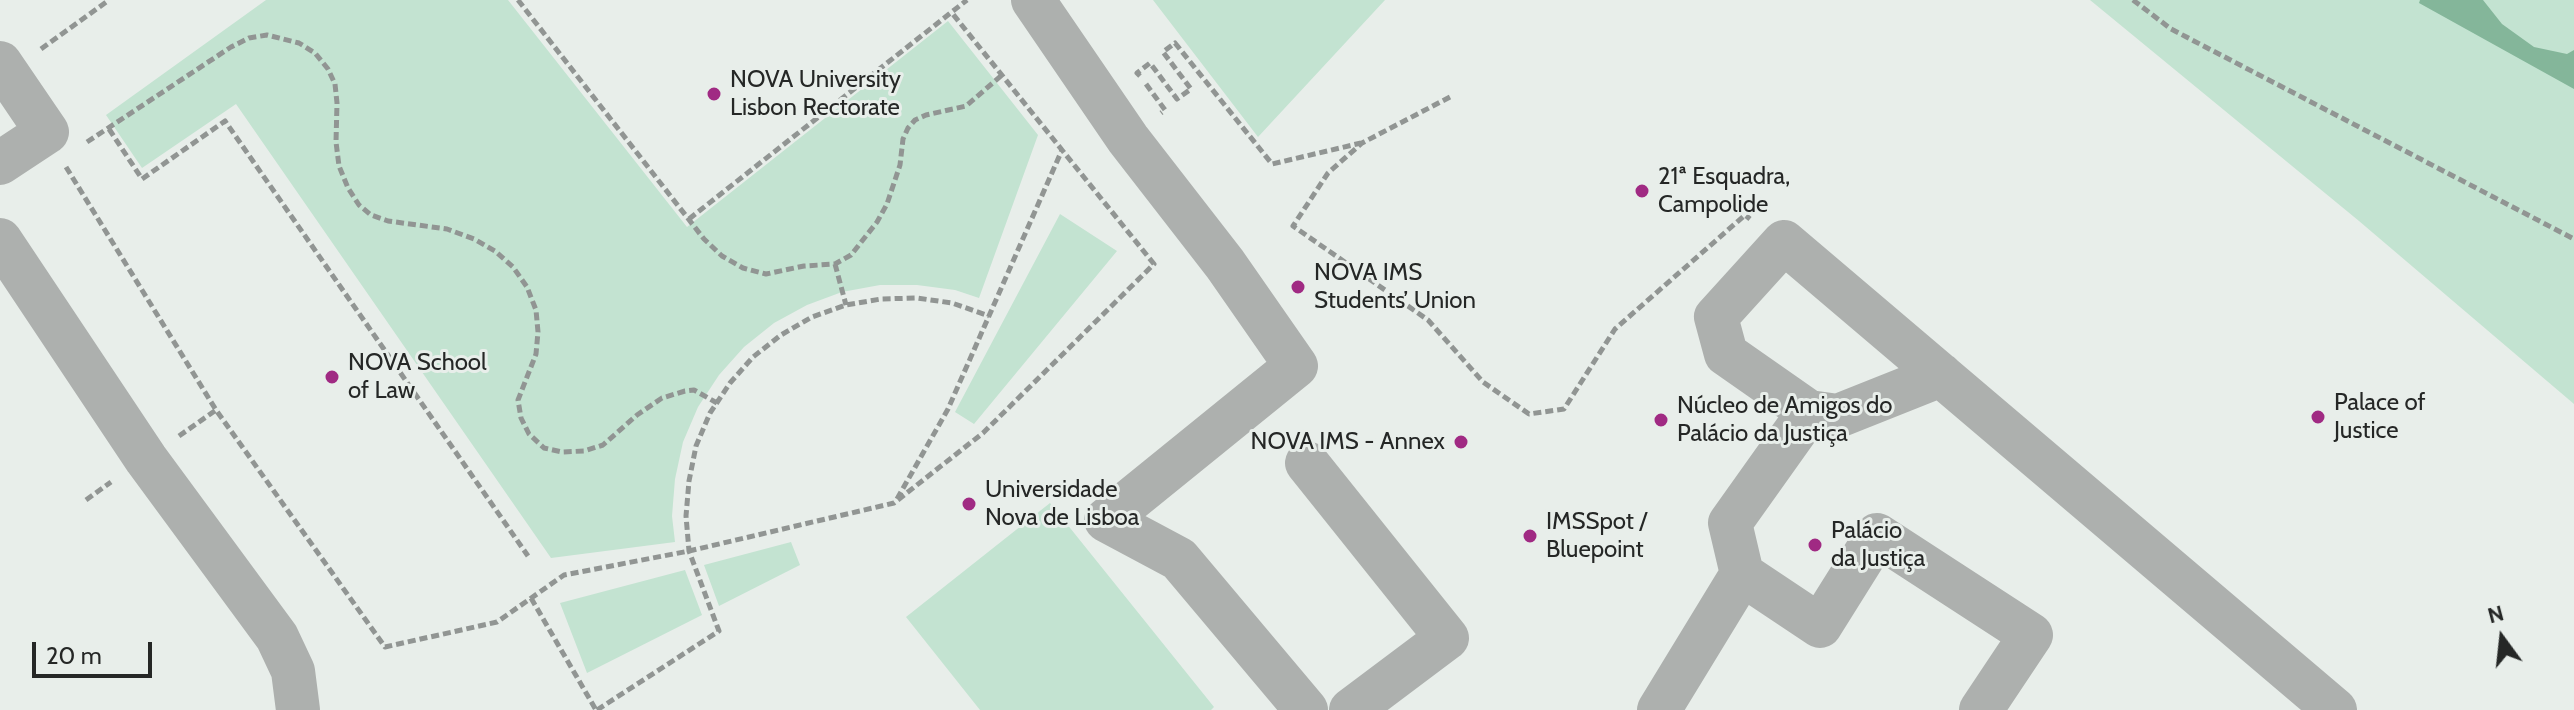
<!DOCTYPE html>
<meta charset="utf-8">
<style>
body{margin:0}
#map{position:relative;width:2574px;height:710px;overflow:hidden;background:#e8eeea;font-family:Cabin,sans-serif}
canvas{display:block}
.north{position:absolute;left:2462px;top:598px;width:80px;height:80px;-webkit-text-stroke:6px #e8eeea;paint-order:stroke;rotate:345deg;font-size:22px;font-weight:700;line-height:32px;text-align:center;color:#252726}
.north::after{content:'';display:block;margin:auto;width:28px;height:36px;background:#252726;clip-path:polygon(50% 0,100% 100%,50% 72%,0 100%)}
.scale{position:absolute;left:32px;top:642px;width:120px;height:36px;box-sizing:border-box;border:4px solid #252726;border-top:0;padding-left:10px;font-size:24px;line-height:28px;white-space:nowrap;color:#252726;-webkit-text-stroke:6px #e8eeea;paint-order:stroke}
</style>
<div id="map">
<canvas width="2574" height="710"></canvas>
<div class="north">N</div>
<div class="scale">20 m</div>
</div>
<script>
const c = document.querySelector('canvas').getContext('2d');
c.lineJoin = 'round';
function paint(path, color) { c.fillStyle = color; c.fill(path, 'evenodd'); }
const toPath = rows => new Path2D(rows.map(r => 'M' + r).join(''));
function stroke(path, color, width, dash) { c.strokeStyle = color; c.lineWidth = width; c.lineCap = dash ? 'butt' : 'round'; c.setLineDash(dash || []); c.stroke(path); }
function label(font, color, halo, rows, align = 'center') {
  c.font = font + ' Cabin,sans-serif'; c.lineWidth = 6; c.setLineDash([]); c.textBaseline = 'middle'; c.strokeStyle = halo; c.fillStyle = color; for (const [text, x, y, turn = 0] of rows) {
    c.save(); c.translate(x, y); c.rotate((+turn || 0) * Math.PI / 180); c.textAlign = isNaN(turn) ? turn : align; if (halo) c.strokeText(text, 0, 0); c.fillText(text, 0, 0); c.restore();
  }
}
paint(toPath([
 [266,0,508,0,687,227,948,21,1038,135,979,298,955,290,917,285,880,285,842,292,807,305,774,323,744,347,719,375,698,407,683,442,675,479,672,516,675,542,551,558,236,104,142,168,106,115],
 [1153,0,1385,0,1258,137],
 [2090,0,2574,0,2574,404,2359,221],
 [1060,214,1117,251,974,424,955,412],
 [1050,503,1214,707,1211,710,980,710,906,617],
 [791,542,800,565,719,606,704,565],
 [685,570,702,615,587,673,560,603]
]), '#c3e3d1');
paint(toPath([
 [2420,0,2483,0,2502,24,2534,47,2567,54,2574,50,2574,89,2419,3]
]), '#84b69a');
stroke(toPath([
 [518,0,704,239,722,256,743,268,766,274,804,266,835,264,851,255,877,222,887,204,900,165,903,139,908,128,915,120,926,115,966,106,1002,75],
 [2133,0,2171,29,2574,239],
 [41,49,109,0],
 [1140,76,1137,73,1150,63,1177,99,1191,89,1163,52,1175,43,1272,164,1361,143],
 [1146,84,1165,110,1161,113],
 [1450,97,1362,143,1328,173,1293,226,1428,320,1483,382,1529,414,1564,409,1615,329,1745,215,1750,219],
 [109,129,142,179,225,121,528,556],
 [87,142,231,47,249,38,267,35,299,43,315,53,328,69,335,84,337,103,336,142,339,166,348,188,359,205,371,215,388,221,447,229,474,239,495,251,513,267,527,287,536,310,538,332,536,354,518,400,521,418,529,434,544,448,562,452,584,451,603,445,637,415,662,398,685,391,694,390,717,403],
 [66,167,216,410,385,647,497,622,564,575,689,551,894,503,983,433,1154,264,1062,150],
 [689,219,967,0],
 [835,264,846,305],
 [179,436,216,410],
 [897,499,948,409,1062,150,952,13],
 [86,500,111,482],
 [531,598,596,710],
 [597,710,719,631,689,551,686,516,689,481,696,446,710,413,730,383,753,357,781,335,812,317,846,305,881,299,917,298,952,303,989,316]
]), '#919593', 5, [8, 4]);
stroke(toPath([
 [1033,0,1128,139,1225,264,1296,366,1106,520,1179,559,1306,710],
 [0,63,47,132,0,163],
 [0,240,146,459,277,637,293,671,298,710],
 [1941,375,1838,416,1809,412,1726,354,1716,317,1784,242,2335,710],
 [1809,412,1730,523,1742,574,1820,626,1877,535,2031,635,1981,710],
 [1307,463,1447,638,1351,710],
 [1659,710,1742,574]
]), '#adb0ae', 44);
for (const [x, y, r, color] of [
 [714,94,8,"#a02a83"],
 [1642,191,8,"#a02a83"],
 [1298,287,8,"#a02a83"],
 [332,377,8,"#a02a83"],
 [2318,417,8,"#a02a83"],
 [1661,420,8,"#a02a83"],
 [1461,442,8,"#a02a83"],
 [969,504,8,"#a02a83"],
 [1530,536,8,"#a02a83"],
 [1815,545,8,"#a02a83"]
]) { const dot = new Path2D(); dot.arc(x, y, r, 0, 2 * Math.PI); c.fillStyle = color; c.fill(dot); stroke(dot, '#e8eeea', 3); }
label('24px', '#252726', '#e8eeea', [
 ["NOVA University",730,80],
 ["Lisbon Rectorate",730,108],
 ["21ª Esquadra,",1658,177],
 ["Campolide",1658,205],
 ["NOVA IMS",1314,273],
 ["Students’ Union",1314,301],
 ["NOVA School",348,363],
 ["of Law",348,391],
 ["Palace of",2334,403],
 ["Justice",2334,431],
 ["Núcleo de Amigos do",1677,406],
 ["Palácio da Justiça",1677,434],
 ["NOVA IMS - Annex",1445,442,"right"],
 ["Universidade",985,490],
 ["Nova de Lisboa",985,518],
 ["IMSSpot /",1546,522],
 ["Bluepoint",1546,550],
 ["Palácio",1831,531],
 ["da Justiça",1831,559]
], 'left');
</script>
